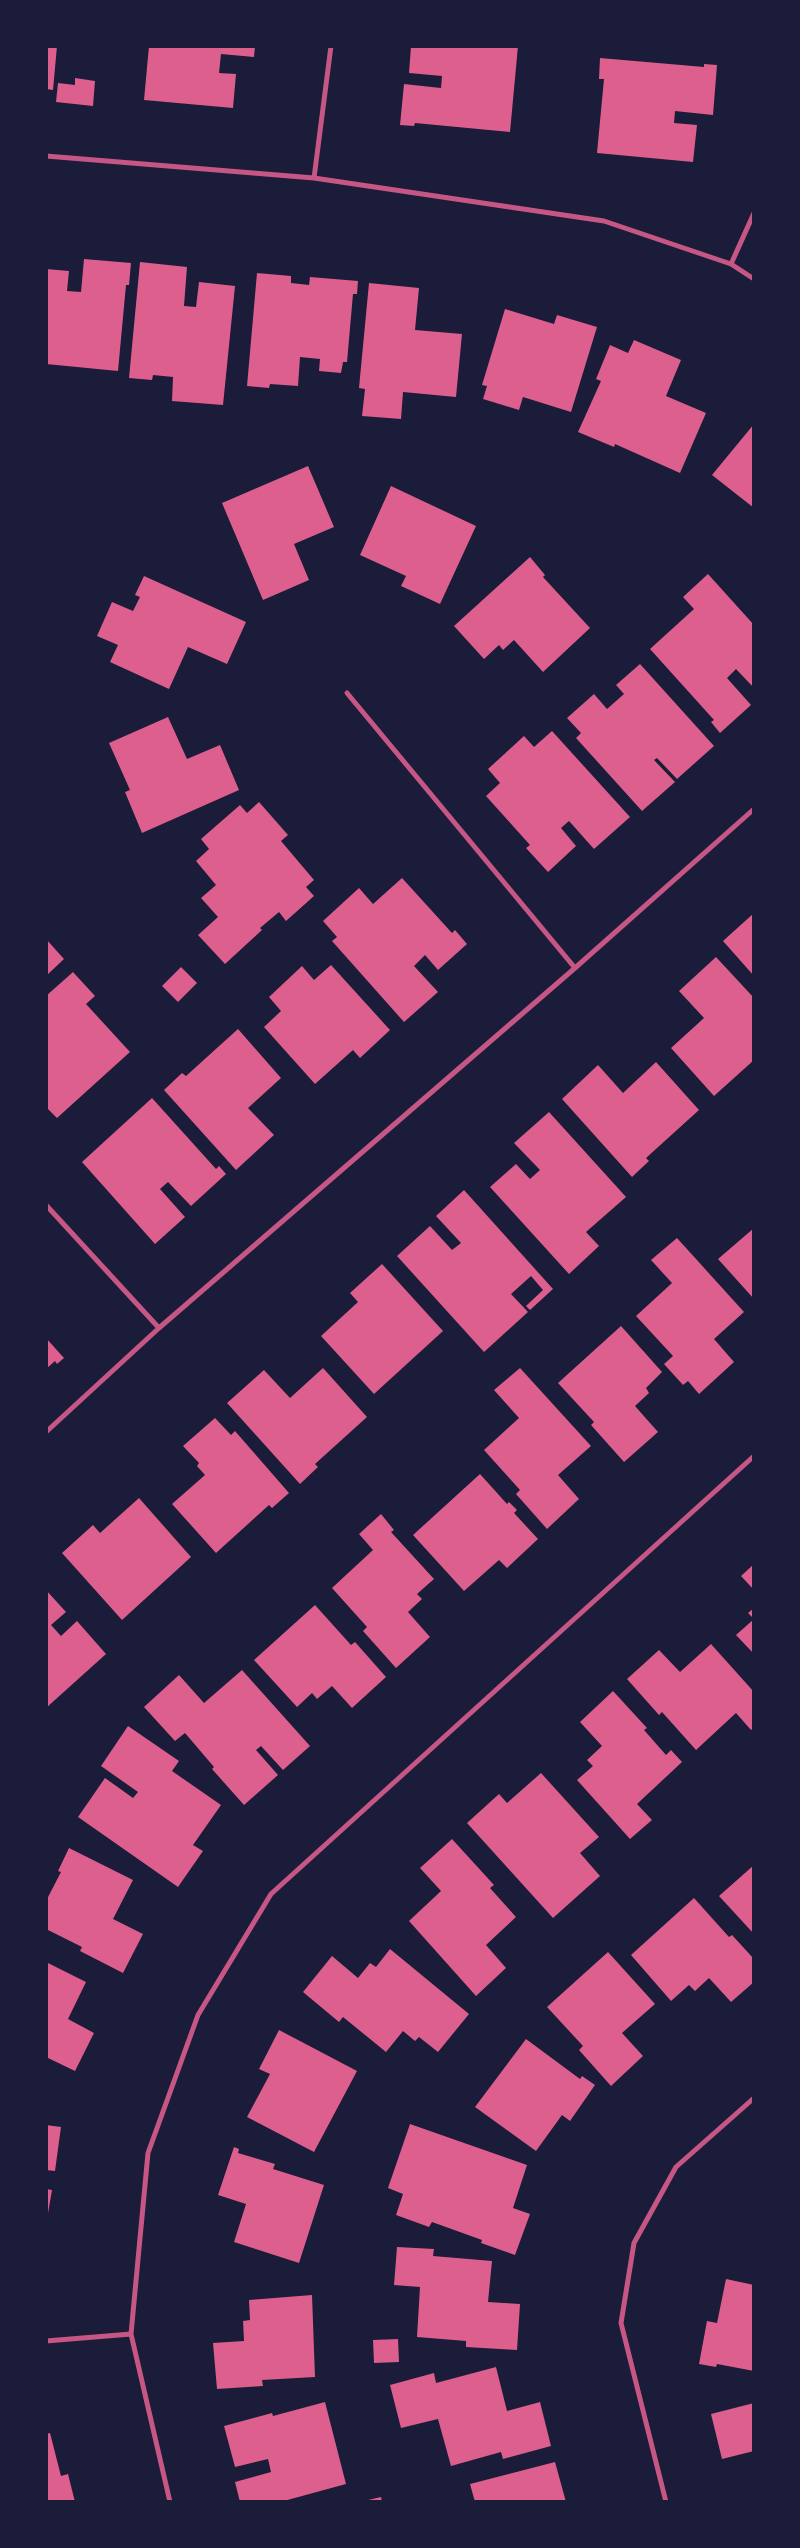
<!DOCTYPE html>
<style>
body{margin:0}
#map{position:relative;width:800px;height:2548px;overflow:hidden;background:#1b1b3a;font-family:Inter,sans-serif}
canvas{display:block}
.frame{position:absolute;inset:0;border:48px solid #1b1b3a;pointer-events:none}
</style>
<div id="map">
<canvas width="800" height="2548"></canvas>
<div class="frame"></div>
</div>
<script>
const c = document.querySelector('canvas').getContext('2d');
c.lineJoin = 'round';
function paint(path, color) { c.fillStyle = color; c.fill(path, 'evenodd'); }
const toPath = rows => new Path2D(rows.map(r => 'M' + r).join(''));
function stroke(path, color, width, dash) { c.strokeStyle = color; c.lineWidth = width; c.lineCap = dash ? 'butt' : 'round'; c.setLineDash(dash || []); c.stroke(path); }
paint(toPath([
 [46,46,57,46,53,90,46,89],
 [149,46,255,46,254,57,221,54,219,73,236,74,233,108,144,100],
 [411,46,518,46,510,132,415,123,414,126,400,125,404,84,441,88,442,76,409,73],
 [600,58,704,67,704,64,717,65,713,115,675,111,674,123,697,125,693,162,597,153,604,79,599,79],
 [75,78,95,81,93,106,56,102,58,83,75,85],
 [84,259,131,263,129,285,126,285,118,371,46,364,46,269,69,271,67,291,81,292],
 [140,262,187,267,184,306,196,307,199,282,235,286,223,405,172,401,173,377,153,375,152,380,129,378],
 [257,273,291,276,291,283,309,285,310,277,358,281,357,294,353,294,347,362,343,362,341,373,319,371,320,359,300,357,298,386,270,384,269,388,247,386],
 [369,283,419,288,415,330,462,334,456,397,403,392,401,419,362,416,365,389,359,388],
 [505,309,554,324,557,315,597,327,571,412,523,397,519,410,483,399,487,386,482,385],
 [634,340,681,360,666,396,706,413,680,473,615,444,614,447,578,432,601,381,596,379,610,345,628,353],
 [754,424,754,508,712,475],
 [308,466,334,527,294,544,309,580,263,600,222,503],
 [391,486,476,526,440,604,401,586,406,576,360,555],
 [530,557,545,575,543,577,590,628,543,672,514,640,503,650,499,645,484,659,454,626],
 [708,574,754,625,754,688,736,669,727,678,751,705,720,733,711,722,714,720,650,649,694,609,683,597],
 [144,576,246,622,227,664,188,647,169,689,110,662,118,645,97,636,112,602,133,611,140,597,135,595],
 [640,664,714,746,677,779,657,758,654,760,675,782,642,811,576,738,581,733,567,718,594,694,607,709,624,694,616,685],
 [168,717,187,759,220,745,239,790,142,833,125,792,130,790,109,743],
 [552,731,630,817,594,849,569,821,561,828,576,846,548,872,526,848,530,845,486,796,500,783,488,769,524,736,534,747],
 [259,802,288,835,281,841,314,880,306,887,314,896,286,921,279,912,260,928,262,930,225,964,198,935,218,917,201,898,216,885,196,861,209,849,201,839,240,805,247,813],
 [402,878,452,933,455,930,467,944,438,970,425,955,414,966,438,992,404,1022,332,941,337,937,323,921,359,888,373,904],
 [754,913,754,976,723,941],
 [46,939,64,959,46,976],
 [716,957,754,998,754,1060,714,1096,671,1048,704,1018,679,991],
 [331,965,390,1030,360,1058,353,1050,315,1084,264,1027,281,1011,269,997,302,966,314,980],
 [181,967,197,983,178,1002,162,986],
 [73,972,95,996,86,1004,130,1052,57,1118,46,1107,46,996],
 [238,1029,281,1078,248,1108,274,1135,236,1170,164,1090,182,1073,186,1076],
 [656,1062,699,1110,646,1158,649,1161,632,1177,562,1099,598,1065,623,1093],
 [152,1098,216,1169,219,1166,226,1174,191,1206,168,1182,160,1189,185,1217,155,1244,82,1162],
 [549,1112,626,1197,586,1232,599,1246,569,1274,490,1187,516,1164,530,1179,540,1170,514,1143],
 [464,1190,553,1289,530,1310,526,1306,543,1290,531,1276,511,1294,528,1312,484,1352,397,1256,430,1226,452,1250,461,1243,436,1216],
 [754,1228,754,1299,718,1259],
 [677,1238,744,1312,714,1339,734,1362,699,1394,688,1381,683,1385,664,1364,673,1356,636,1316,672,1283,651,1260],
 [382,1264,443,1331,374,1394,321,1336,358,1302,350,1293],
 [621,1326,662,1372,646,1388,649,1393,635,1406,658,1432,624,1462,591,1425,594,1422,558,1383],
 [46,1338,64,1358,57,1364,55,1361,46,1369],
 [323,1368,367,1417,315,1464,318,1467,300,1484,227,1403,264,1370,290,1398],
 [520,1368,591,1446,558,1475,579,1499,547,1529,516,1494,520,1490,484,1450,519,1418,494,1390],
 [215,1418,231,1435,235,1431,289,1493,272,1508,269,1505,216,1553,172,1504,205,1475,197,1466,199,1463,183,1446],
 [480,1474,507,1504,509,1502,517,1510,514,1513,538,1539,507,1568,499,1560,464,1591,413,1535],
 [139,1498,191,1557,122,1620,62,1553,93,1525,100,1533],
 [381,1514,394,1530,391,1532,434,1579,417,1594,422,1599,408,1612,430,1637,396,1668,363,1631,367,1627,332,1588,373,1550,359,1534],
 [754,1564,754,1590,741,1576],
 [46,1590,66,1612,51,1625,61,1636,77,1621,106,1654,46,1708],
 [315,1605,351,1645,355,1642,386,1677,352,1708,332,1686,317,1699,312,1693,297,1707,254,1660],
 [754,1608,754,1654,736,1635,754,1619,748,1613],
 [711,1644,754,1692,754,1727,751,1730,736,1713,696,1750,662,1712,659,1715,627,1679,659,1650,680,1672],
 [242,1670,310,1746,283,1770,261,1746,256,1750,278,1775,244,1805,212,1769,214,1767,185,1733,175,1741,144,1707,179,1675,204,1703],
 [613,1691,647,1728,644,1730,666,1755,671,1750,682,1762,637,1804,652,1820,630,1839,577,1780,593,1766,587,1760,602,1746,580,1722],
 [128,1726,179,1761,172,1771,221,1805,193,1845,203,1851,178,1887,78,1817,105,1778,133,1798,138,1792,101,1766],
 [541,1773,599,1837,580,1853,600,1876,553,1918,467,1823,499,1794,507,1803],
 [452,1839,494,1885,490,1888,516,1917,486,1945,506,1968,476,1996,409,1921,441,1891,420,1868],
 [69,1848,133,1880,113,1919,143,1934,123,1973,80,1951,82,1947,46,1929,46,1901,61,1872,58,1871],
 [754,1865,754,1934,719,1896],
 [694,1898,729,1937,732,1935,754,1959,754,1982,731,2002,709,1978,695,1991,689,1985,671,2001,631,1955],
 [390,1949,469,2014,438,2052,419,2037,415,2041,403,2031,386,2052,343,2017,339,2022,303,1992,332,1956,358,1978,370,1963,376,1967],
 [608,1952,655,2004,622,2033,643,2056,611,2086,579,2050,583,2046,547,2007],
 [46,1962,86,1982,68,2019,94,2033,75,2071,46,2057],
 [279,2030,357,2071,314,2152,247,2117,270,2074,259,2069],
 [526,2039,580,2079,582,2076,595,2085,570,2121,562,2115,536,2151,475,2107],
 [410,2124,527,2165,513,2208,530,2214,515,2255,481,2243,482,2240,432,2222,429,2227,396,2215,403,2194,388,2188],
 [46,2125,61,2127,55,2171,46,2170],
 [234,2147,239,2149,238,2153,275,2164,273,2169,324,2185,299,2263,234,2242,246,2204,218,2195],
 [46,2189,52,2190,47,2219,46,2218],
 [397,2247,434,2249,433,2256,492,2261,488,2302,520,2304,517,2350,466,2347,466,2341,417,2337,420,2287,394,2285],
 [726,2279,754,2285,754,2371,717,2364,716,2367,699,2364,707,2321,717,2323],
 [312,2295,315,2377,262,2380,263,2386,217,2389,213,2343,244,2341,243,2321,250,2320,249,2300],
 [398,2339,399,2362,374,2363,373,2340],
 [496,2367,507,2411,540,2402,551,2446,503,2459,501,2452,451,2466,438,2419,401,2428,390,2385,434,2373,436,2383],
 [325,2402,346,2484,280,2502,240,2502,235,2482,271,2472,268,2459,235,2467,224,2426,272,2413,273,2416],
 [754,2403,754,2451,722,2459,711,2414],
 [50,2433,61,2476,68,2474,75,2502,46,2502,46,2434],
 [555,2462,566,2502,475,2502,470,2484],
 [381,2497,382,2502,364,2502,364,2501]
]), '#dd5f8e');
stroke(toPath([
 [46,156,314,178,604,221,731,264,754,279],
 [314,178,331,46],
 [731,264,754,213],
 [347,693,575,968],
 [46,1205,159,1328],
 [46,1432,159,1328,575,968,754,809],
 [46,2341,131,2334],
 [170,2502,131,2334,148,2153,198,2015,271,1894,754,1456],
 [666,2502,621,2323,634,2243,676,2167,754,2098]
]), '#c65784', 5);
</script>
